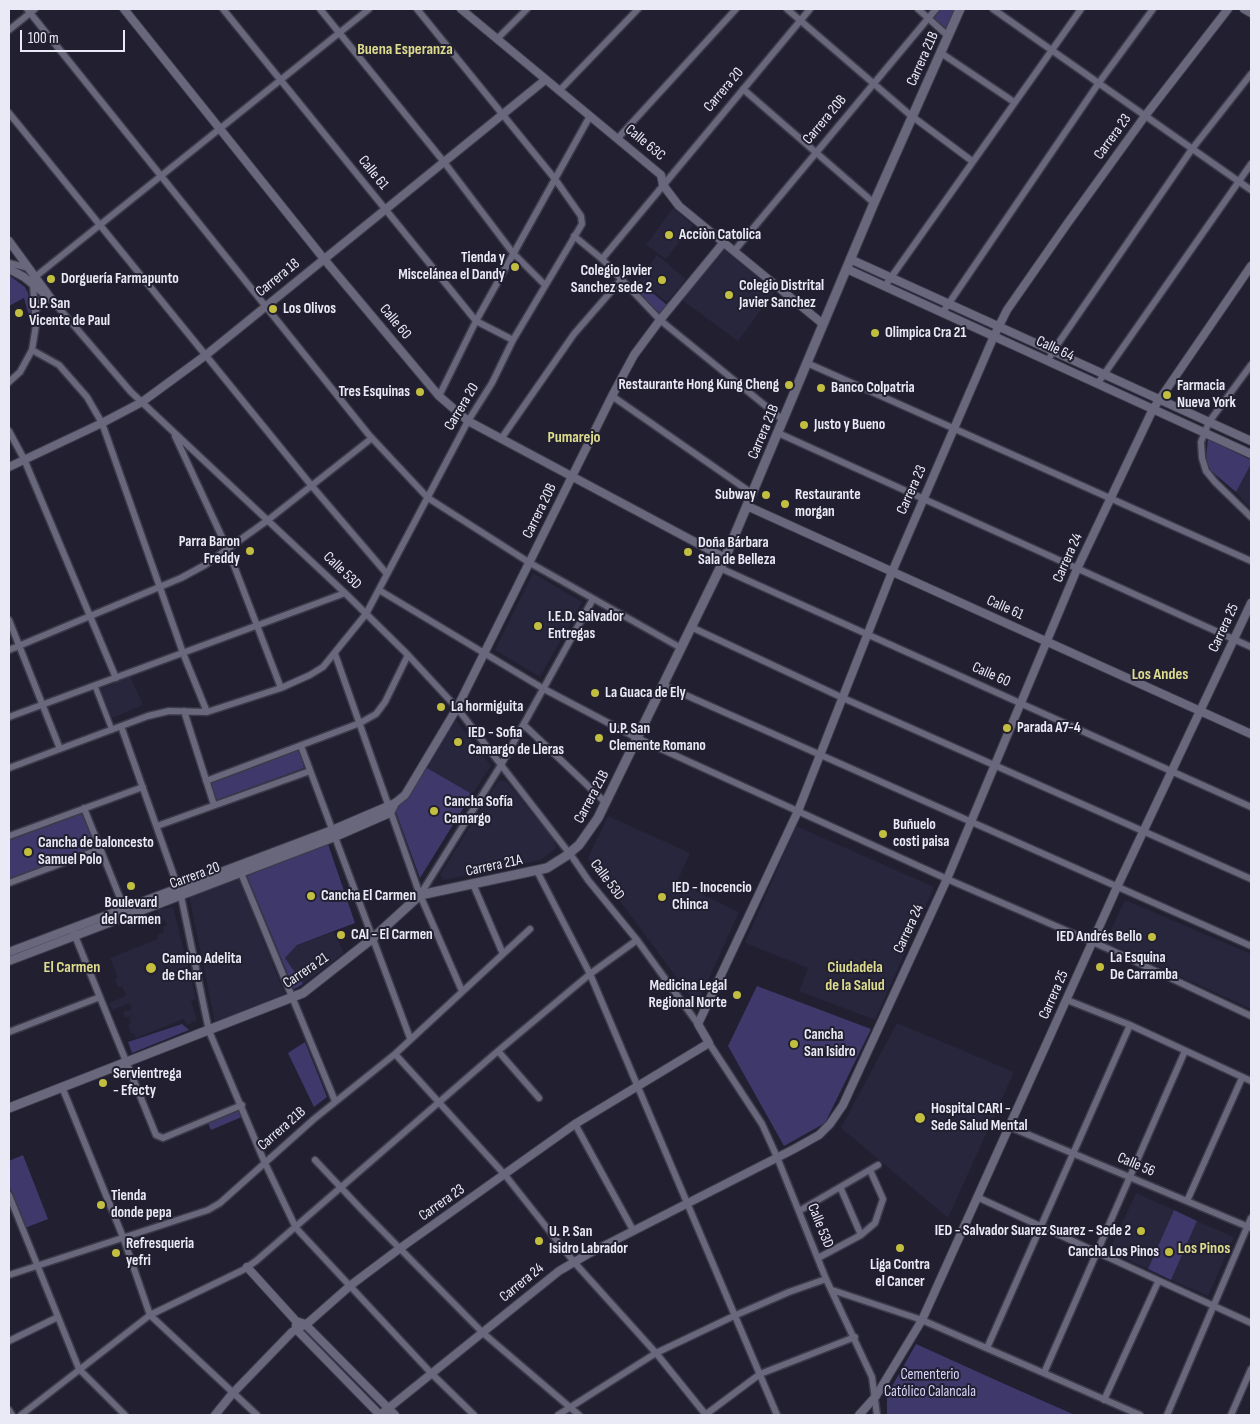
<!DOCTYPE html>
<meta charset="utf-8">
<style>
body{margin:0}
#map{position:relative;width:1260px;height:1424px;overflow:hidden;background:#211f30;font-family:"Sofia Sans Condensed",sans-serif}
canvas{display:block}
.frame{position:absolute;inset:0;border:10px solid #eaeaf6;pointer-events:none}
.scale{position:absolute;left:20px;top:30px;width:105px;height:22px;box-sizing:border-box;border:2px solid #eaeaf6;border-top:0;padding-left:6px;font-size:15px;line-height:18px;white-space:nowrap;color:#eaeaf6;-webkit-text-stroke:4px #211f30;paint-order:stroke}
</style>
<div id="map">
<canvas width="1260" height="1424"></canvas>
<div class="frame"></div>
<div class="scale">100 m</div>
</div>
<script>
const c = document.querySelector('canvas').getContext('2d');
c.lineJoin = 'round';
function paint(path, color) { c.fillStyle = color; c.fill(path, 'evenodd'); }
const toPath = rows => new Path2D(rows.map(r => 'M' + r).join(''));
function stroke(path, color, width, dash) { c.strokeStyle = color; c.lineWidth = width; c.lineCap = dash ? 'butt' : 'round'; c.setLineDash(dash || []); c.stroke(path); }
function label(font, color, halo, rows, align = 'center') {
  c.font = font + ' "Sofia Sans Condensed",sans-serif'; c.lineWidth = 4; c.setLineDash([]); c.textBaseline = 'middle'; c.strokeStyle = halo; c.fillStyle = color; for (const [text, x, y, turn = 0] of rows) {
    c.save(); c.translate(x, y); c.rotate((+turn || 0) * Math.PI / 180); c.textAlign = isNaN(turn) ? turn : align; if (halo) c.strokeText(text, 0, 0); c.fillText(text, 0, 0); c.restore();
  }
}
paint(toPath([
 [673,208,693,225,666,259,646,245],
 [725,248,776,290,738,341,682,300],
 [657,255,686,279,667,302,639,280],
 [1251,464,1251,509,1236,492],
 [533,573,582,602,540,677,495,650],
 [130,676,143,705,112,718,100,689],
 [455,719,491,766,472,794,427,768],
 [498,781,506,781,554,840,556,848,541,860,443,880,440,875],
 [608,816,690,853,677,882,739,912,697,1005,588,858],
 [796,826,934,887,875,1020,799,991,808,968,745,943],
 [239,879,285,995,215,1022,189,896],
 [1125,900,1251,954,1251,1009,1105,942],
 [173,907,196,999,191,1001,197,1020,187,1025,184,1019,136,1038,134,1033,131,1034,128,1025,131,1024,129,1018,133,1015,125,1018,123,1012,132,1009,130,1003,112,1010,109,1003,126,996,122,986,118,987,115,979,118,978,110,958,158,939,157,935,164,932,163,927,167,925,165,920,161,922,157,910],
 [334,932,344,953,303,984,285,958,297,945],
 [897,1023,1014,1072,948,1218,841,1128],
 [1136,1193,1174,1210,1148,1269,1109,1251],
 [1197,1221,1234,1237,1208,1296,1171,1280]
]), '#28263d');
paint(toPath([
 [938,9,956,9,946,31,931,18],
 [9,275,25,287,28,293,33,320,30,320,24,298,9,306],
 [637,280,667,305,658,315,631,288],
 [1208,439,1251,460,1251,464,1236,492,1210,470,1206,457],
 [299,749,304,768,217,800,210,783],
 [427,768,472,794,420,878,394,807,406,798],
 [88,810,101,845,10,880,9,840],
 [327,841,355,923,297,945,285,958,303,984,294,989,247,876],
 [757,986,871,1029,825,1123,784,1146,728,1046],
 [182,1024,189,1030,132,1053,128,1042],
 [305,1042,327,1097,314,1107,288,1053],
 [241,1109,244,1116,211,1130,208,1123],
 [23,1155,48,1219,25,1228,9,1186,9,1161],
 [1174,1210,1197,1221,1171,1280,1148,1269],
 [916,1344,1009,1386,1075,1415,887,1415,887,1395]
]), '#3f386b');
const pedestrian = toPath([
 [95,686,112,730]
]);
const minor = toPath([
 [27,9,369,435,428,498,530,563,681,648],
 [223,9,476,321,513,340],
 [320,9,444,162,513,253,545,285],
 [787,9,909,114,972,161],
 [918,9,948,36],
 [993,9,1251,190],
 [9,30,35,9],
 [498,38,527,9],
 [941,53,1014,102],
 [743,89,874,203],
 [559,91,638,9],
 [9,113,311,485,387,574],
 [618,138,736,9],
 [574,236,602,259,660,320,783,420],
 [735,250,936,9],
 [602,259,810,9],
 [9,263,29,268],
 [35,277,369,9],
 [885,286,1081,9],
 [52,300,131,392,345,593,408,655,457,708,573,858,588,880,637,940,698,1024],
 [36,310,45,294],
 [943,312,1098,84,1153,9],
 [32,350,59,365,87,397,102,423,183,653,207,712],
 [1048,361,1053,351,1192,149,1251,74],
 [807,363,1251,561],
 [1251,365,1209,422,1201,442,1202,458,1206,471,1215,482,1251,517],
 [9,382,20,372,32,350,36,325,33,285],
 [1098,383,1251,164],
 [439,396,476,321,590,116],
 [612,396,753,494],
 [9,431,24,459,116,678],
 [778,433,1251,647],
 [175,436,228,550,281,688],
 [501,439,574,334,621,280],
 [720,568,1251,807],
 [379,590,544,689,637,738,947,879,1111,950,1251,1016],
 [9,620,60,749],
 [691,627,843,698,1251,879],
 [9,650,181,578,205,565,268,520,372,438],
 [335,654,420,895,462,991],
 [663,685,1251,946],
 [184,711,214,805],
 [9,717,345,593],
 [524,725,606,803],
 [121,726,181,896,209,1031,264,1161,296,1228,432,1374,474,1415],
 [301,746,410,1038],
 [9,768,148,716,169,711,207,712,281,688,310,675,323,667,366,614,468,421,492,383,513,340,582,224,581,216,555,179,417,9],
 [206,781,360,723,376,714,385,702,408,655],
 [84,808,124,908],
 [157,826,310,771],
 [9,836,143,787],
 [537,871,590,974,777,1415],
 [241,873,335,1101],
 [9,883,100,849],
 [473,884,503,954],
 [420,895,501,765,593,599],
 [73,931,156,1135,163,1138,242,1105],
 [1067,1000,1130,1025,1251,1081],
 [9,1032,100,997],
 [709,1043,762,1124,777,1157,826,1279,872,1377,877,1415],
 [498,1051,539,1098],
 [395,1054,505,1175,574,1262,656,1353,706,1415],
 [62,1087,123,1237,150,1315,257,1415],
 [575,1124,633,1230],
 [1010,1127,1251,1228],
 [315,1160,362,1210,483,1333,579,1415],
 [841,1189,861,1235],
 [9,1195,79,1369,125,1415],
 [977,1197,1251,1323],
 [1187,1201,1242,1078],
 [799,1211,878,1165],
 [818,1258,861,1235,875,1223,883,1199,870,1170],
 [9,1275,208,1210,220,1203,314,1119,395,1054,530,929],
 [832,1290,922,1320,1140,1415],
 [9,1341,58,1317],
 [987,1348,1130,1025],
 [1044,1373,1185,1051],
 [1104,1400,1158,1282],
 [9,1410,12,1415],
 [21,1415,150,1315,243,1270,256,1261,498,1051,590,974,637,940],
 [558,1415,656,1353,736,1315,789,1292,826,1279],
 [705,1415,760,1374,855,1337],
 [1167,1415,1251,1218],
 [1231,1415,1251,1369]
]);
const tertiary = toPath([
 [124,9,324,259,439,396,468,421,725,558],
 [461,9,661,175,663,185,679,206,823,324],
 [1244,9,1251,13],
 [9,241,52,300],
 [850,259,1251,441],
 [9,269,24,277,45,294],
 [847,269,1251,454],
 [9,467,102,423,142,402,206,355,545,80],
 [747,506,1251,734],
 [9,952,332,830,395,803,405,795,457,708,612,396,634,355,660,320,724,242],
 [9,961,335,837,390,813,395,803],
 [247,1267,296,1321,305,1324,395,1415],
 [296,1325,296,1329,380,1415],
 [215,1415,232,1394,292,1332,309,1322,351,1285,399,1249,575,1124,709,1043,698,1024,798,811,892,572,994,336,1007,310,1067,224,1145,116,1228,9],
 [380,1415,559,1271,588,1254,794,1149,819,1135,830,1124,843,1105,947,879,1077,569,1153,409,1251,266],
 [859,1415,876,1396,922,1320,1118,885,1251,603]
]);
const secondary = toPath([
 [9,1108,303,993,373,938,420,895,547,868,566,856,579,845,598,818,725,558,874,203,960,9]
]);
stroke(pedestrian, '#3c3a49', 8);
stroke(minor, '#3c3a49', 9);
stroke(tertiary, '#3c3a49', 10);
stroke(secondary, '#3c3a49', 11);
stroke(pedestrian, '#68677c', 5);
stroke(minor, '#68677c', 6);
stroke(tertiary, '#68677c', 8);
stroke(secondary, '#68677c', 9);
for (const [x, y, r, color] of [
 [669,235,5,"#c1be40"],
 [515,267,5,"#c1be40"],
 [51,279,5,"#c1be40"],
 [662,280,5,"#c1be40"],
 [729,295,5,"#c1be40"],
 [273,309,5,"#c1be40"],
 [19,313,5,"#c1be40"],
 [875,333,5,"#c1be40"],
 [789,385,5,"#c1be40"],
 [821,388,5,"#c1be40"],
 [420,392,5,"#c1be40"],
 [1167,395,5,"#c1be40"],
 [804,425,5,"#c1be40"],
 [766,495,5,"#c1be40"],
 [785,504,5,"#c1be40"],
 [250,551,5,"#c1be40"],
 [688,552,5,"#c1be40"],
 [538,626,5,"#c1be40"],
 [595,693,5,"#c1be40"],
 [441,707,5,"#c1be40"],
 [1007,728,5,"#c1be40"],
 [599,738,5,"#c1be40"],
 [458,742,5,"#c1be40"],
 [434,811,5,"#c1be40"],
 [883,834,5,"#c1be40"],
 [28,852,5,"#c1be40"],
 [131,886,5,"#c1be40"],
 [311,896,5,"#c1be40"],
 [662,897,5,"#c1be40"],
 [341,935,5,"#c1be40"],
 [1152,937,5,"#c1be40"],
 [1100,967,5,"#c1be40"],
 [151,968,6,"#c1be40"],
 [737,995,5,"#c1be40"],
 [794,1044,5,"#c1be40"],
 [103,1083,5,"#c1be40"],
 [920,1118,6,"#c1be40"],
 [101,1205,5,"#c1be40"],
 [1141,1231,5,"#c1be40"],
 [539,1241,5,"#c1be40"],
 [900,1248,5,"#c1be40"],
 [1169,1252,5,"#c1be40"],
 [116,1253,5,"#c1be40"]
]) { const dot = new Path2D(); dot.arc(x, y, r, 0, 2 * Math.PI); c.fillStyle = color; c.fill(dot); stroke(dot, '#211f30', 2); }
label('15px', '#eaeaf6', '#211f30', [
 ["Carrera 21B",923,59,-66],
 ["Carrera 20",724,90,-50],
 ["Carrera 20B",825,120,-50],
 ["Carrera 23",1113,137,-54],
 ["Calle 63C",645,143,40],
 ["Calle 61",373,173,51],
 ["Carrera 18",278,278,-39],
 ["Calle 60",395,322,50],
 ["Calle 64",1055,349,25],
 ["Carrera 20",462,407,-59],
 ["Carrera 21B",764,432,-67],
 ["Carrera 23",912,490,-66],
 ["Carrera 20B",540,511,-64],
 ["Carrera 24",1068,558,-66],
 ["Calle 53D",342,571,44],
 ["Calle 61",1005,608,24],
 ["Carrera 25",1224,628,-65],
 ["Calle 60",991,675,24],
 ["Carrera 21B",592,797,-62],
 ["Carrera 21A",494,866,-12],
 ["Carrera 20",195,876,-20],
 ["Calle 53D",607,880,53],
 ["Carrera 24",909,929,-65],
 ["Carrera 21",306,971,-34],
 ["Carrera 25",1054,995,-66],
 ["Carrera 21B",282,1129,-41],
 ["Calle 56",1136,1165,23],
 ["Carrera 23",442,1203,-35],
 ["Calle 53D",820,1226,68],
 ["Carrera 24",522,1283,-39]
]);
label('bold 15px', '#eaeaf6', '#211f30', [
 ["Acciòn Catolica",679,235],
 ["Tienda y",505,258,"right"],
 ["Miscelánea el Dandy",505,275,"right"],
 ["Colegio Javier",652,271,"right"],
 ["Sanchez sede 2",652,288,"right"],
 ["Dorguería Farmapunto",61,279],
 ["Colegio Distrital",739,286],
 ["Javier Sanchez",739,303],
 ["U.P. San",29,304],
 ["Vicente de Paul",29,321],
 ["Los Olivos",283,309],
 ["Olimpica Cra 21",885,333],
 ["Restaurante Hong Kung Cheng",779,385,"right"],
 ["Farmacia",1177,386],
 ["Nueva York",1177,403],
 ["Banco Colpatria",831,388],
 ["Tres Esquinas",410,392,"right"],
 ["Justo y Bueno",814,425],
 ["Subway",756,495,"right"],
 ["Restaurante",795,495],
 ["morgan",795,512],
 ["Parra Baron",240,542,"right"],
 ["Freddy",240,559,"right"],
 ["Doña Bárbara",698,543],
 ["Sala de Belleza",698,560],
 ["I.E.D. Salvador",548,617],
 ["Entregas",548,634],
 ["La Guaca de Ely",605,693],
 ["La hormiguita",451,707],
 ["Parada A7-4",1017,728],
 ["U.P. San",609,729],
 ["Clemente Romano",609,746],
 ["IED - Sofia",468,733],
 ["Camargo de Lleras",468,750],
 ["Cancha Sofía",444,802],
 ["Camargo",444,819],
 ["Buñuelo",893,825],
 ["costi paisa",893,842],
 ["Cancha de baloncesto",38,843],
 ["Samuel Polo",38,860],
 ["IED - Inocencio",672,888],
 ["Chinca",672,905],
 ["Cancha El Carmen",321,896],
 ["Boulevard",131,903,"center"],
 ["del Carmen",131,920,"center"],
 ["CAI - El Carmen",351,935],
 ["IED Andrés Bello",1142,937,"right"],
 ["La Esquina",1110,958],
 ["De Carramba",1110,975],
 ["Camino Adelita",162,959],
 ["de Char",162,976],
 ["Medicina Legal",727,986,"right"],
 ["Regional Norte",727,1003,"right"],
 ["Cancha",804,1035],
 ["San Isidro",804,1052],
 ["Servientrega",113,1074],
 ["- Efecty",113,1091],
 ["Hospital CARI -",931,1109],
 ["Sede Salud Mental",931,1126],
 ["Tienda",111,1196],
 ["donde pepa",111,1213],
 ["IED - Salvador Suarez Suarez - Sede 2",1131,1231,"right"],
 ["U. P. San",549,1232],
 ["Isidro Labrador",549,1249],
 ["Refresqueria",126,1244],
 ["yefri",126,1261],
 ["Cancha Los Pinos",1159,1252,"right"],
 ["Liga Contra",900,1265,"center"],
 ["el Cancer",900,1282,"center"]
], 'left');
label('15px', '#d8d6fb', '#211f30', [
 ["Cementerio",930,1375],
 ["Católico Calancala",930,1392]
]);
label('bold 16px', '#dddc8e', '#211f30', [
 ["Buena Esperanza",405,50],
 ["Pumarejo",574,438],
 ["Los Andes",1160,675],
 ["El Carmen",72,968],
 ["Ciudadela",855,968],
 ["de la Salud",855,986],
 ["Los Pinos",1204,1249]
]);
</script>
